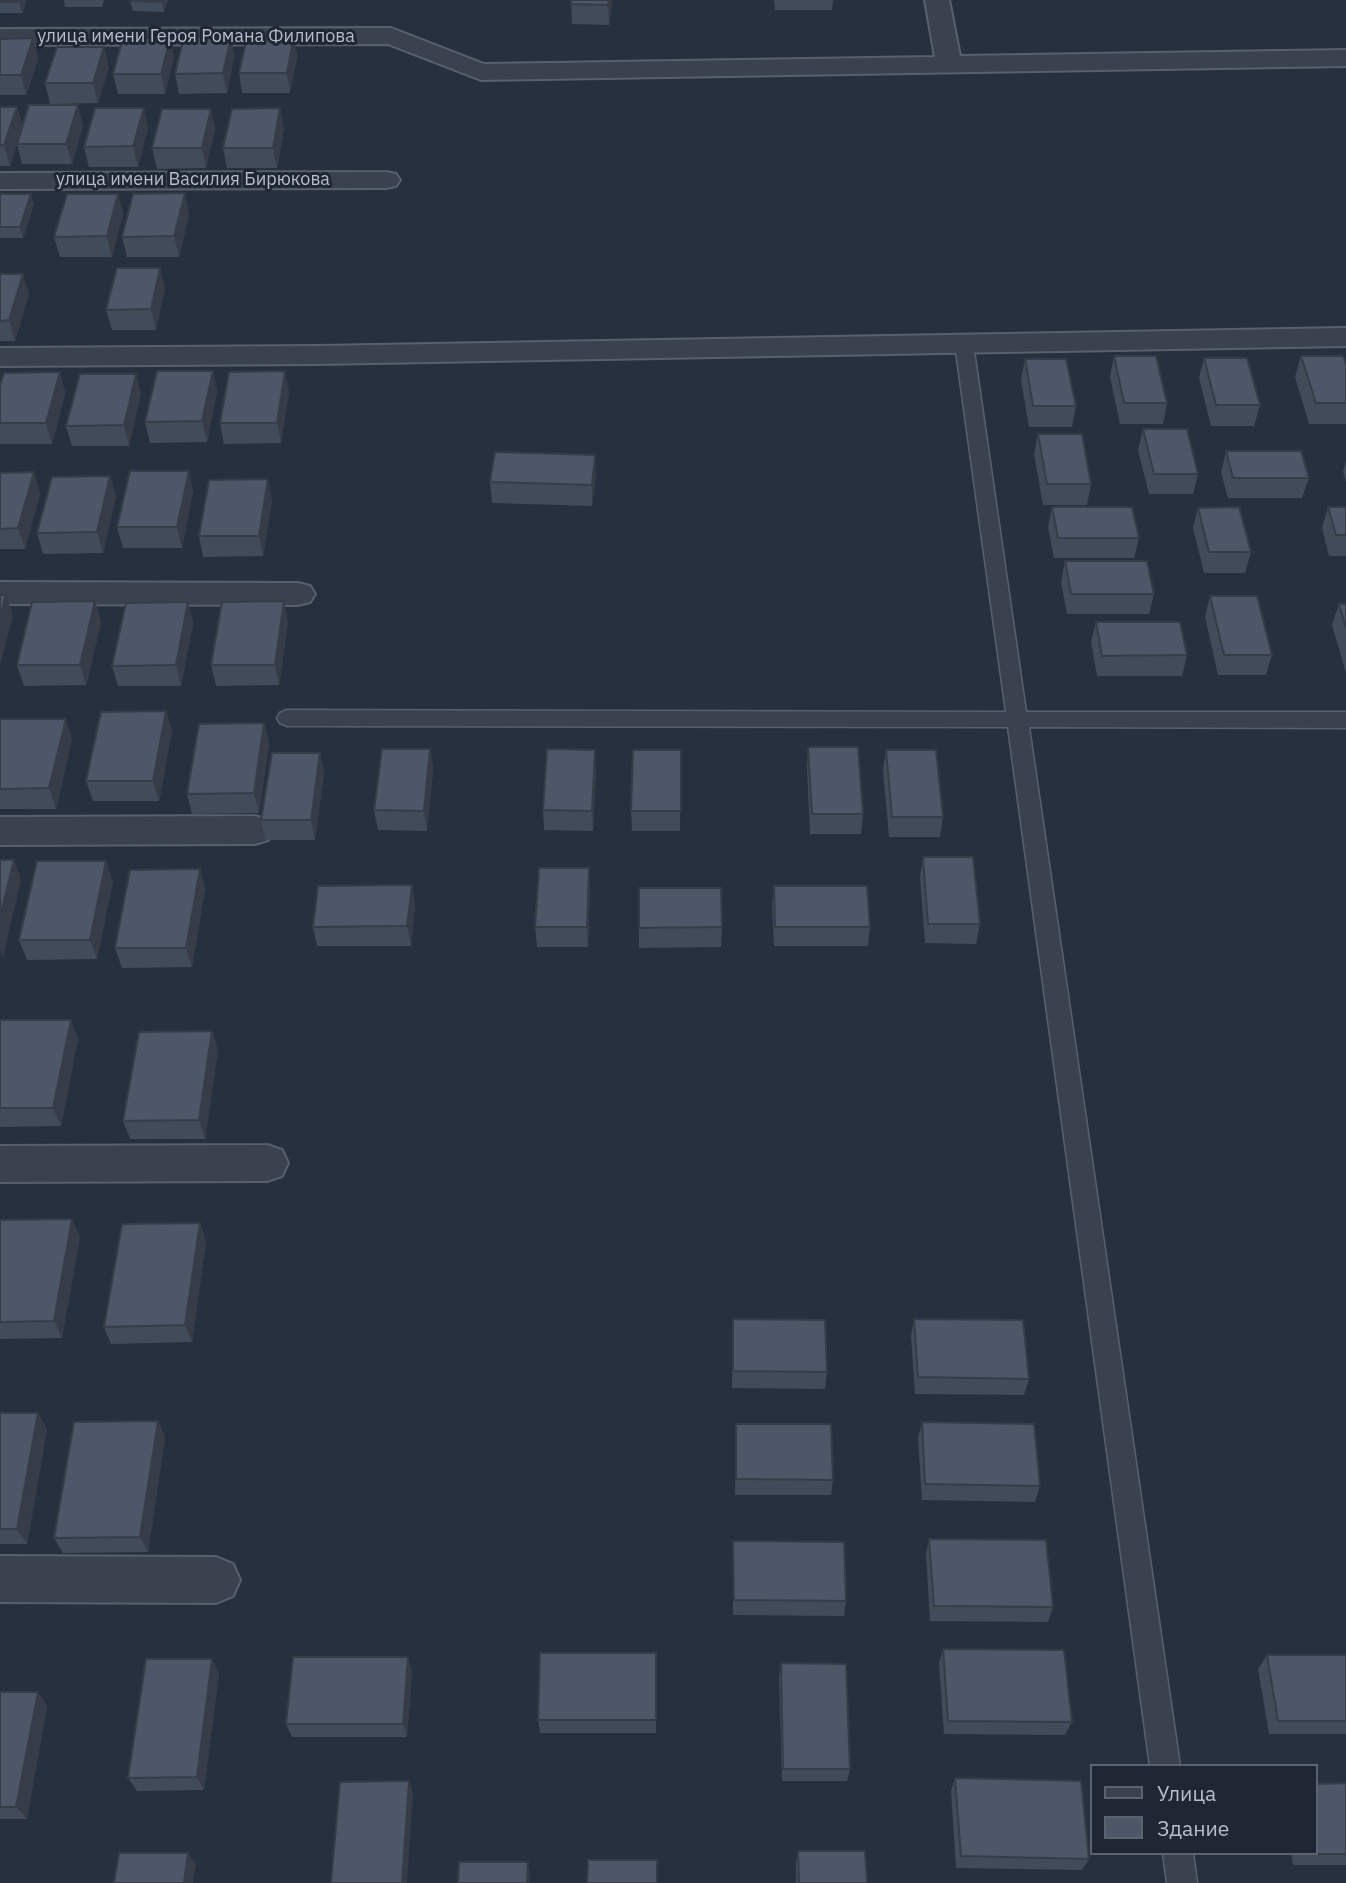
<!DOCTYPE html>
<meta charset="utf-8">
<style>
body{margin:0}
#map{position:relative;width:1346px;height:1883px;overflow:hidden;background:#26303f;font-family:"IBM Plex Sans",sans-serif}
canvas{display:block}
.legend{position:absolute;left:1090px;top:1764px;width:228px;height:91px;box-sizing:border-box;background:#1f2734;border:2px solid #5c6370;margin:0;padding:9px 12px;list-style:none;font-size:21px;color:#b7bdc9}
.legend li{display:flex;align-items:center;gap:14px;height:35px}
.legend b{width:35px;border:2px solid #5c6370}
</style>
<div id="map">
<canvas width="1346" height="1883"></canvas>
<ul class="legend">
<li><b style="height:9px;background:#3a424f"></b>Улица</li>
<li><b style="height:19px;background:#4d5767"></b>Здание</li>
</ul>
</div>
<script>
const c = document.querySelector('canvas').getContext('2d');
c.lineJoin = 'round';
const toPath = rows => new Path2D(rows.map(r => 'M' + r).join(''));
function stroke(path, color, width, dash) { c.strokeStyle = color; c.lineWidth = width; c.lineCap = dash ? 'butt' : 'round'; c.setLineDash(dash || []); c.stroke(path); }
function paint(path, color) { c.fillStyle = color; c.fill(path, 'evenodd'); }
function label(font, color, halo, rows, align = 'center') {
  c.font = font + ' "IBM Plex Sans",sans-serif'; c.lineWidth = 6; c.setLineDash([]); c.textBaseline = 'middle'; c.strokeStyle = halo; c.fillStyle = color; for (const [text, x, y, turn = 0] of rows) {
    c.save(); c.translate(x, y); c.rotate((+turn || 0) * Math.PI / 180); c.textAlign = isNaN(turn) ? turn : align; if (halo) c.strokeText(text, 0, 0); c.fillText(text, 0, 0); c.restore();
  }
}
const service = toPath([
 [964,339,973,344,1026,712,1346,712,1346,728,1029,727,1180,1766,1150,1766,1008,727,287,726,280,723,277,718,280,713,287,710,1006,712,955,344,964,339],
 [1163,1853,1193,1853,1197,1883,1167,1883,1163,1853]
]);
const minor = toPath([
 [925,0,949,0,960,56,1346,50,1346,66,481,80,388,44,0,45,0,29,391,28,484,64,935,57,925,0],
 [386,172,396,174,400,180,396,186,386,188,0,189,0,173,386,172],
 [1346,328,1346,346,317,364,0,366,0,348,317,346,1346,328],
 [0,582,298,583,310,586,315,594,310,602,298,605,0,604,0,582],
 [255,816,268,820,273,830,268,840,255,844,0,845,0,817,255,816],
 [267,1145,282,1150,288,1163,282,1176,267,1181,0,1182,0,1146,267,1145],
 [0,1556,216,1557,233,1564,240,1580,233,1596,216,1603,0,1602,0,1556]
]);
stroke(service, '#58606c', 3);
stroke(minor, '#58606c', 4);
paint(service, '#3a424f');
paint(minor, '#3a424f');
paint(toPath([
 [0,0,27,0,22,13,0,13],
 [64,0,104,0,102,7,65,7],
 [168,0,164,12,133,11,130,1],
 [571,0,612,0,609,25,572,24],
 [774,0,833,0,832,10,775,10],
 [231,37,234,57,227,93,179,94,175,74],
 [294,37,297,57,290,93,242,93,239,73],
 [33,38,38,59,26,95,0,95,0,39],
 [170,38,174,58,165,94,118,94,113,74],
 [109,67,98,103,50,104,45,83],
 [0,107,17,107,23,126,83,125,72,164,22,164,17,144,10,166,0,166],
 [211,109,215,129,206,168,157,169,152,148],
 [148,128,138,167,89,167,84,147],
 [284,129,277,168,227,168,223,148],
 [0,194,34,204,23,238,0,238],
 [118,194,123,214,112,257,60,257,54,237],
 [189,214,179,257,127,257,122,237],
 [0,274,29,294,15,341,0,341],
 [165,288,156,330,112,330,106,310],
 [1114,356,1167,403,1163,424,1120,424,1110,377],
 [1301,356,1346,364,1346,424,1309,424,1295,377],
 [1204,358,1260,405,1254,426,1211,426,1199,378],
 [1025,359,1076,406,1072,427,1029,427,1021,380],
 [60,372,65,393,52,444,0,444,0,386],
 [217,391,207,442,150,443,145,422],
 [289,392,281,443,224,444,220,423],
 [141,394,129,446,72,446,66,426],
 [1143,429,1198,474,1193,494,1149,494,1138,450],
 [1038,434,1091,484,1087,505,1043,505,1034,454],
 [1226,451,1309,478,1302,498,1228,498,1221,472],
 [1346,461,1346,482,1343,471],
 [0,473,40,493,25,549,0,549],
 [596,475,592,506,492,503,490,482],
 [110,476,116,497,103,553,43,554,37,533],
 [193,491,182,548,123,548,117,527],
 [272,500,263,556,203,557,199,536],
 [1052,507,1139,538,1134,558,1054,558,1048,527],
 [1328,507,1346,507,1346,556,1329,556,1322,528],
 [1198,508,1251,552,1245,573,1204,573,1193,528],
 [1065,561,1154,594,1149,614,1067,614,1061,582],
 [1210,596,1272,655,1266,675,1218,675,1205,617],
 [95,601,101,622,86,685,24,686,17,665],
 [188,602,193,623,181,686,118,686,112,666],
 [1339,604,1346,604,1346,673,1332,625],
 [288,622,279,685,216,686,211,665],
 [1096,622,1187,655,1182,676,1097,676,1091,642],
 [166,711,172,731,159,801,93,801,86,781],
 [0,719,72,739,56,809,0,809],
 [264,723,269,744,259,813,192,814,187,794],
 [808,747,863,814,861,834,810,834,807,767],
 [430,749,433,770,427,831,378,830,374,810],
 [681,750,680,831,632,831,631,811],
 [886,750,943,817,940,837,889,837,883,770],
 [320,753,324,773,315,840,265,840,261,820],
 [596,770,593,831,544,830,543,810],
 [923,857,980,924,976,944,925,943,920,877],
 [589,868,590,887,588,947,537,947,535,927],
 [200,869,205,889,192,967,122,968,115,948],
 [113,881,97,959,27,960,19,940],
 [774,886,870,927,868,946,774,946,772,906],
 [639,888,722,927,721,947,639,948],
 [415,905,411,946,317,946,313,927],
 [0,1020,78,1039,61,1126,0,1127],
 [218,1050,205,1139,130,1139,123,1121],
 [72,1219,80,1237,62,1338,0,1339,0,1220],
 [200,1223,206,1241,192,1342,111,1344,104,1327],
 [733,1319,827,1372,825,1389,732,1388],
 [914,1319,1029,1379,1024,1395,915,1394,911,1336],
 [0,1413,47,1429,27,1544,0,1544],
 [158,1421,165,1437,148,1552,63,1553,54,1538],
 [922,1422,1040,1486,1035,1502,922,1500,918,1438],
 [736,1424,833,1480,831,1495,735,1495],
 [929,1539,1053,1607,1048,1622,930,1621,926,1554],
 [733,1541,846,1601,844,1616,733,1615],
 [943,1649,1072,1722,1065,1735,944,1734,939,1663],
 [656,1653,656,1733,540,1733,538,1720],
 [1267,1655,1346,1655,1346,1734,1269,1734,1258,1669],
 [781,1663,850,1769,847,1781,782,1781,779,1677],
 [412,1671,407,1737,292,1737,286,1724],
 [219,1673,204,1790,137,1791,128,1778],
 [0,1692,38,1692,47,1706,27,1819,0,1819],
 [955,1778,1089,1859,1082,1870,956,1868,951,1791],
 [1346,1783,1346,1865,1293,1865,1291,1853,1316,1853],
 [798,1851,867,1883,796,1883,796,1862]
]), '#424b59');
paint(toPath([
 [20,0,27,0,22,13,19,2],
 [163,0,168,0,164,12,162,2],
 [609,0,612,0,609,25,608,5],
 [231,37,234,57,227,93,223,73],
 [294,37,297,57,290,93,287,73],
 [33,38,38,59,26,95,21,75],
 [170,38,174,58,165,94,161,74],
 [104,47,109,67,98,103,93,83],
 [78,105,83,125,72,164,66,144],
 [17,107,23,127,10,166,4,145],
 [144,108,148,128,138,167,133,146],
 [280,108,284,129,277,168,273,148],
 [211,109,215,129,206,168,202,148],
 [185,193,189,214,179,257,174,236],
 [31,194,34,204,23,238,20,227],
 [118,194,123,214,112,257,107,236],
 [160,268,165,288,156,330,151,309],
 [23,274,29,294,15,341,9,320],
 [213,371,217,391,207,442,202,421],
 [285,371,289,392,281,443,277,423],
 [60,372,65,393,52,444,46,423],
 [136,374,141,394,129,446,124,425],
 [595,455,596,475,592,506,592,485],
 [189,471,193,491,182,548,177,527],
 [34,472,40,493,25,549,18,528],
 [110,476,116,497,103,553,97,532],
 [268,479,272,500,263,556,259,536],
 [6,595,13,616,0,665,0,617],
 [95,601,101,622,86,685,80,665],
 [284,601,288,622,279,685,275,665],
 [188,602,193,623,181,686,176,665],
 [166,711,172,731,159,801,153,781],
 [66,719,72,739,56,809,49,788],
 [264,723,269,744,259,813,254,793],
 [430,749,433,770,427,831,424,811],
 [595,750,596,770,593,831,592,811],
 [320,753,324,773,315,840,311,820],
 [14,860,21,880,3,958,0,950,0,917],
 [106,861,113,881,97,959,90,940],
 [589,868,590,887,588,947,587,927],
 [200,869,205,889,192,967,186,948],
 [412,885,415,905,411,946,407,926],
 [71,1020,78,1039,61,1126,53,1108],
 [212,1031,218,1050,205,1139,199,1120],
 [72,1219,80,1237,62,1338,54,1321],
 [200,1223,206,1241,192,1342,185,1325],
 [38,1413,47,1429,27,1544,17,1529],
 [158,1421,165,1437,148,1552,140,1537],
 [408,1657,412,1671,407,1737,403,1724],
 [212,1659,219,1673,204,1790,197,1777],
 [38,1692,47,1706,27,1819,16,1807],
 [409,1781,413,1793,407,1883,402,1883],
 [188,1853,196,1864,193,1883,184,1883],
 [528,1862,530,1873,530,1883,527,1883]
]), '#363d48');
const building = toPath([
 [0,0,20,0,19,2,0,2,0,0],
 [131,0,163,0,162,2,130,1,131,0],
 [571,0,609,0,608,5,571,4,571,0],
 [184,37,231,37,223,73,175,74,184,37],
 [247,37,294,37,287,73,239,73,247,37],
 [33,38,21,75,0,75,0,39,33,38],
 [123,38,170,38,161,74,113,74,123,38],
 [57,47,104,47,93,83,45,83,57,47],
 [29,105,78,105,66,144,17,144,29,105],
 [0,107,17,107,4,145,0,145,0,107],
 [95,108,144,108,133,146,84,147,95,108],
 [280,108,273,148,223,148,232,109,280,108],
 [162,109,211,109,202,148,152,148,162,109],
 [185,193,174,236,122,237,133,194,185,193],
 [0,194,31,194,20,227,0,227,0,194],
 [67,194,118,194,107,236,54,237,67,194],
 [117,268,160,268,151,309,106,310,117,268],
 [0,274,23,274,9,320,0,321,0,274],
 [1114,356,1156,356,1167,403,1124,403,1114,356],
 [1301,356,1343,356,1346,364,1346,403,1316,403,1301,356],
 [1204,358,1247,358,1260,405,1216,405,1204,358],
 [1025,359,1066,359,1076,406,1033,406,1025,359],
 [157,371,213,371,202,421,145,422,157,371],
 [285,371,277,423,220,423,229,372,285,371],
 [60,372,46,423,0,423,0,386,4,373,60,372],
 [80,374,136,374,124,425,66,426,80,374],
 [1143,429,1187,429,1198,474,1154,474,1143,429],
 [1038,434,1082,434,1091,484,1047,484,1038,434],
 [1226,451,1301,451,1309,478,1233,478,1226,451],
 [495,452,595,455,592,485,490,482,495,452],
 [130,471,189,471,177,527,117,527,130,471],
 [34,472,18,528,0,529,0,473,34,472],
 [110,476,97,532,37,533,52,477,110,476],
 [268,479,259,536,199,536,209,480,268,479],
 [1052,507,1132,507,1139,538,1058,538,1052,507],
 [1239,507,1251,552,1209,552,1198,508,1239,507],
 [1328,507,1346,507,1346,535,1336,535,1328,507],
 [1065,561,1147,561,1154,594,1071,594,1065,561],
 [0,595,6,595,0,617,0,595],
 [1210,596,1257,596,1272,655,1224,655,1210,596],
 [95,601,80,665,17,665,32,602,95,601],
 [284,601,275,665,211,665,222,602,284,601],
 [188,602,176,665,112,666,126,603,188,602],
 [1339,604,1346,604,1346,628,1339,604],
 [1096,622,1180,622,1187,655,1102,656,1096,622],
 [166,711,153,781,86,781,101,712,166,711],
 [66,719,49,788,0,789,0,719,66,719],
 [264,723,254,793,187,794,199,724,264,723],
 [808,747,858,747,863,814,812,814,808,747],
 [382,749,430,749,424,811,374,810,382,749],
 [547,749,595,750,592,811,543,810,547,749],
 [633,750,681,750,681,811,631,811,633,750],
 [886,750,936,750,943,817,892,817,886,750],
 [272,753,320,753,311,820,261,820,272,753],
 [923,857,973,857,980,924,928,924,923,857],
 [0,860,14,860,0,917,0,860],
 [37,861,106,861,90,940,19,940,37,861],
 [539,868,589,868,587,927,535,927,539,868],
 [200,869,186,948,115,948,130,870,200,869],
 [412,885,407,926,313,927,318,886,412,885],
 [774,886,867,886,870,927,775,927,774,886],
 [639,888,721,888,722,927,639,928,639,888],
 [0,1020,71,1020,53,1108,0,1108,0,1020],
 [212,1031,199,1120,123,1121,139,1032,212,1031],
 [72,1219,54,1321,0,1322,0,1220,72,1219],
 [200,1223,185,1325,104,1327,122,1224,200,1223],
 [733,1319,825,1320,827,1372,733,1371,733,1319],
 [914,1319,1023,1320,1029,1379,918,1377,914,1319],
 [0,1413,38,1413,17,1529,0,1529,0,1413],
 [158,1421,140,1537,54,1538,74,1422,158,1421],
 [922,1422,1034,1424,1040,1486,925,1484,922,1422],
 [736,1424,831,1424,833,1480,736,1479,736,1424],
 [929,1539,1046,1540,1053,1607,934,1606,929,1539],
 [733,1541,844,1542,846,1601,734,1600,733,1541],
 [943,1649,1064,1650,1072,1722,948,1721,943,1649],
 [540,1653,656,1653,656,1720,538,1720,540,1653],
 [1267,1655,1346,1655,1346,1721,1278,1721,1267,1655],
 [293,1657,408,1657,403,1724,286,1724,293,1657],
 [146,1659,212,1659,197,1777,128,1778,146,1659],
 [781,1663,846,1664,850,1769,783,1769,781,1663],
 [0,1692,38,1692,16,1807,0,1807,0,1692],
 [955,1778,1081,1781,1089,1859,961,1856,955,1778],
 [409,1781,402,1883,331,1883,340,1782,409,1781],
 [1346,1783,1346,1854,1303,1854,1316,1853,1316,1784,1346,1783],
 [798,1851,865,1851,867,1883,799,1883,798,1851],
 [119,1853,188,1853,184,1883,114,1883,119,1853],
 [588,1860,657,1860,657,1883,587,1883,588,1860],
 [459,1862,528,1862,527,1883,458,1883,459,1862]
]);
paint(building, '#4d5767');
stroke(building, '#363d48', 2);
label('18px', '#b7bdc9', '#1f2734', [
 ["улица имени Героя Романа Филипова",196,37],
 ["улица имени Василия Бирюкова",193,180]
]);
</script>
